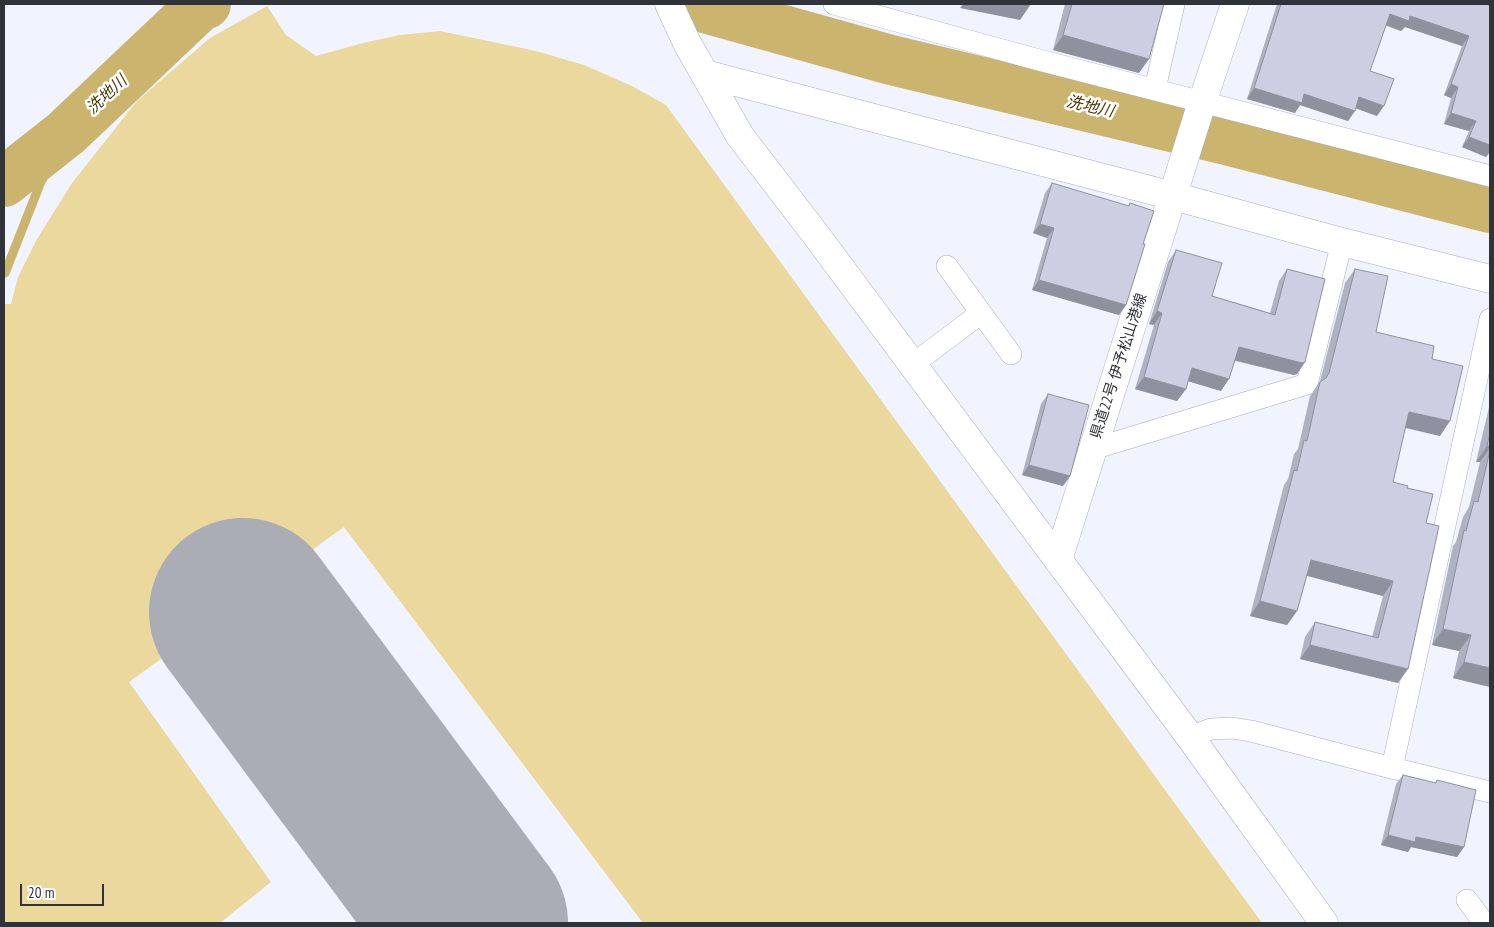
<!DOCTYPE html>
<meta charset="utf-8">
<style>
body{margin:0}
#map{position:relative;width:1494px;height:927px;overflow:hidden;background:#f1f3ff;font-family:"PT Sans Narrow",sans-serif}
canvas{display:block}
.frame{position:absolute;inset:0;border:5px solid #31333a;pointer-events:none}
.scale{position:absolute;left:20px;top:884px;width:84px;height:22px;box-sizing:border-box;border:2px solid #31333a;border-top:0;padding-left:6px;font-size:15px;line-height:18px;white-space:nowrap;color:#31333a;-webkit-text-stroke:4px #fff;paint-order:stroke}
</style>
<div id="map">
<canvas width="1494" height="927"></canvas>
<div class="frame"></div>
<div class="scale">20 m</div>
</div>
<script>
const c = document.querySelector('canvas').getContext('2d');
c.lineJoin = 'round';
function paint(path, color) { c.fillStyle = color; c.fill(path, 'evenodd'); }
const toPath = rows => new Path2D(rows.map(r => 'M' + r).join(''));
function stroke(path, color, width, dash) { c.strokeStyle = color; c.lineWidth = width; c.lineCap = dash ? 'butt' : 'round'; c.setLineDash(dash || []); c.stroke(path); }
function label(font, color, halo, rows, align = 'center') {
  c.font = font + ' "PT Sans Narrow","Noto Sans JP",sans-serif'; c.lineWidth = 5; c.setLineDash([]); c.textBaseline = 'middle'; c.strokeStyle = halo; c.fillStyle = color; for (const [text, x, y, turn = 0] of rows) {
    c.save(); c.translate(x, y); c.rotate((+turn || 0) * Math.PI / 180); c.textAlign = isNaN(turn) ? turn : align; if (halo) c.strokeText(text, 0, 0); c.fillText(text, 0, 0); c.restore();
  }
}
paint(toPath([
 [267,6,286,35,316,56,363,43,400,35,440,31,536,51,584,65,632,86,666,105,1262,923,643,923,344,527,129,682,271,882,220,923,4,923,4,304,11,304,18,277,37,239,72,183,137,101,210,38]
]), '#ebd89c');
stroke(toPath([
 [5,273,40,184,66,133]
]), '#cab46e', 9);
stroke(toPath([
 [690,4,891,60,1226,140,1490,208],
 [4,182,66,133,200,6,206,4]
]), '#cab46e', 50);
stroke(toPath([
 [243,612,474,923]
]), '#aaacb6', 188);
const minor = toPath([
 [834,4,1039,60,1490,176],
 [1487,4,1490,5],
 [1155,89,1174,4],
 [947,266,1011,354],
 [912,365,981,313],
 [1093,449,1307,384,1342,242],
 [1190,737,1211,729,1232,728,1251,731,1388,767,1490,792],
 [1392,768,1490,319],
 [1467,900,1484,923]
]);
const tertiary = toPath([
 [669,4,687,43,740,136,816,235,1190,737,1324,923],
 [705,74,1173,196,1342,242,1490,279]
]);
const primary = toPath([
 [1058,560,1199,112,1235,4]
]);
stroke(minor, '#a9adbf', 22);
stroke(tertiary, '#a9adbf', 29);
stroke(primary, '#a9adbf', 29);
stroke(minor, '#fff', 21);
stroke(tertiary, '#fff', 28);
stroke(primary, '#fff', 28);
paint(toPath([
 [1065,4,1164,4,1139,73,1053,50],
 [1277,4,1487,4,1489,153,1486,157,1462,147,1469,131,1444,124,1451,98,1444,95,1462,46,1405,27,1401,31,1386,25,1370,71,1377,116,1356,108,1348,121,1300,105,1295,113,1247,99],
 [1052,183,1128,206,1130,203,1143,244,1126,305,1119,315,1032,290,1047,238,1033,233,1045,193],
 [1176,250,1212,296,1270,313,1279,281,1287,269,1305,362,1297,374,1294,375,1235,361,1221,391,1188,381,1186,389,1177,401,1135,389,1154,325,1149,324,1168,262],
 [1355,269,1376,332,1432,359,1440,436,1405,428,1393,482,1407,488,1426,523,1398,683,1300,659,1305,637,1315,622,1372,637,1383,596,1307,576,1297,611,1287,625,1250,616,1284,485,1288,479,1294,454,1298,449,1310,396,1320,381,1345,283],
 [1048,394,1070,476,1063,486,1022,475,1041,404],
 [1490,403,1490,687,1453,678,1459,651,1432,645,1453,546,1456,542,1463,517,1469,507,1480,462,1476,462],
 [1403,775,1435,783,1437,780,1464,847,1457,857,1411,847,1408,852,1381,845,1396,784]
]), '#afb2c2');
paint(toPath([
 [963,4,1031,4,1020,20,960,8],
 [1390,14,1410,16,1469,36,1462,46,1405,27,1401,31,1382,24],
 [1063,35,1149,59,1139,73,1053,50],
 [1451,84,1458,87,1451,98,1444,95],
 [1254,88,1304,94,1355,111,1348,121,1300,105,1295,113,1247,99],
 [1359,97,1384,106,1377,116,1352,107],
 [1451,113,1476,121,1469,131,1444,124],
 [1469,137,1490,145,1490,153,1489,153,1486,157,1462,147],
 [1040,224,1054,228,1047,238,1033,233],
 [1039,280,1126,305,1119,315,1032,290],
 [1157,311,1162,313,1154,325,1149,324],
 [1239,347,1305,362,1297,374,1294,375,1230,359],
 [1192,368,1229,379,1221,391,1184,380],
 [1144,377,1186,389,1177,401,1135,389],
 [1409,412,1450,421,1440,436,1399,426],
 [1487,446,1490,446,1490,448,1480,462,1476,462],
 [1029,465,1070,476,1063,486,1022,475],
 [1311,560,1393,581,1383,596,1301,574],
 [1260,601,1297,611,1287,625,1250,616],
 [1443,629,1471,635,1459,651,1432,645],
 [1310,645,1408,669,1398,683,1300,659],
 [1464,662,1490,668,1490,687,1453,678],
 [1388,835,1416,837,1464,847,1457,857,1411,847,1408,852,1381,845]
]), '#8e919e');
const building = toPath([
 [1072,4,1164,4,1149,59,1063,35,1072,4],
 [1281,4,1487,4,1490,6,1490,145,1469,137,1476,121,1451,113,1458,87,1451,84,1469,36,1410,16,1409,21,1390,14,1370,71,1394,79,1384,106,1359,97,1355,111,1304,94,1302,103,1254,88,1281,4],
 [1052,183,1129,206,1130,203,1154,211,1143,244,1145,244,1126,305,1039,280,1054,228,1040,224,1052,183],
 [1176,250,1222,263,1212,296,1275,315,1287,269,1325,279,1305,362,1302,363,1239,347,1229,379,1192,368,1186,389,1144,377,1162,313,1157,311,1176,250],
 [1355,269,1388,276,1376,332,1434,346,1432,359,1463,366,1450,421,1409,412,1393,482,1408,486,1407,488,1433,494,1426,523,1439,526,1408,669,1310,645,1315,622,1378,638,1393,581,1311,560,1297,611,1260,601,1294,470,1297,471,1304,440,1307,441,1320,382,1326,378,1329,373,1355,269],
 [1048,394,1089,405,1070,476,1029,465,1048,394],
 [1490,433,1490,446,1487,446,1490,433],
 [1490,450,1490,668,1464,662,1471,635,1443,629,1464,530,1466,531,1474,501,1478,502,1490,450],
 [1403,775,1436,783,1437,780,1476,790,1464,847,1416,837,1415,842,1388,835,1403,775]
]);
paint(building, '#cbcfe1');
stroke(building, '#8e919e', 1);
label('15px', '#31333a', '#fff', [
 ["県道22号 伊予松山港線",1119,366,-72]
]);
label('italic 16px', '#493a00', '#fff', [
 ["洗地川",107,95,-43],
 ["洗地川",1090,107,13]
]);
</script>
